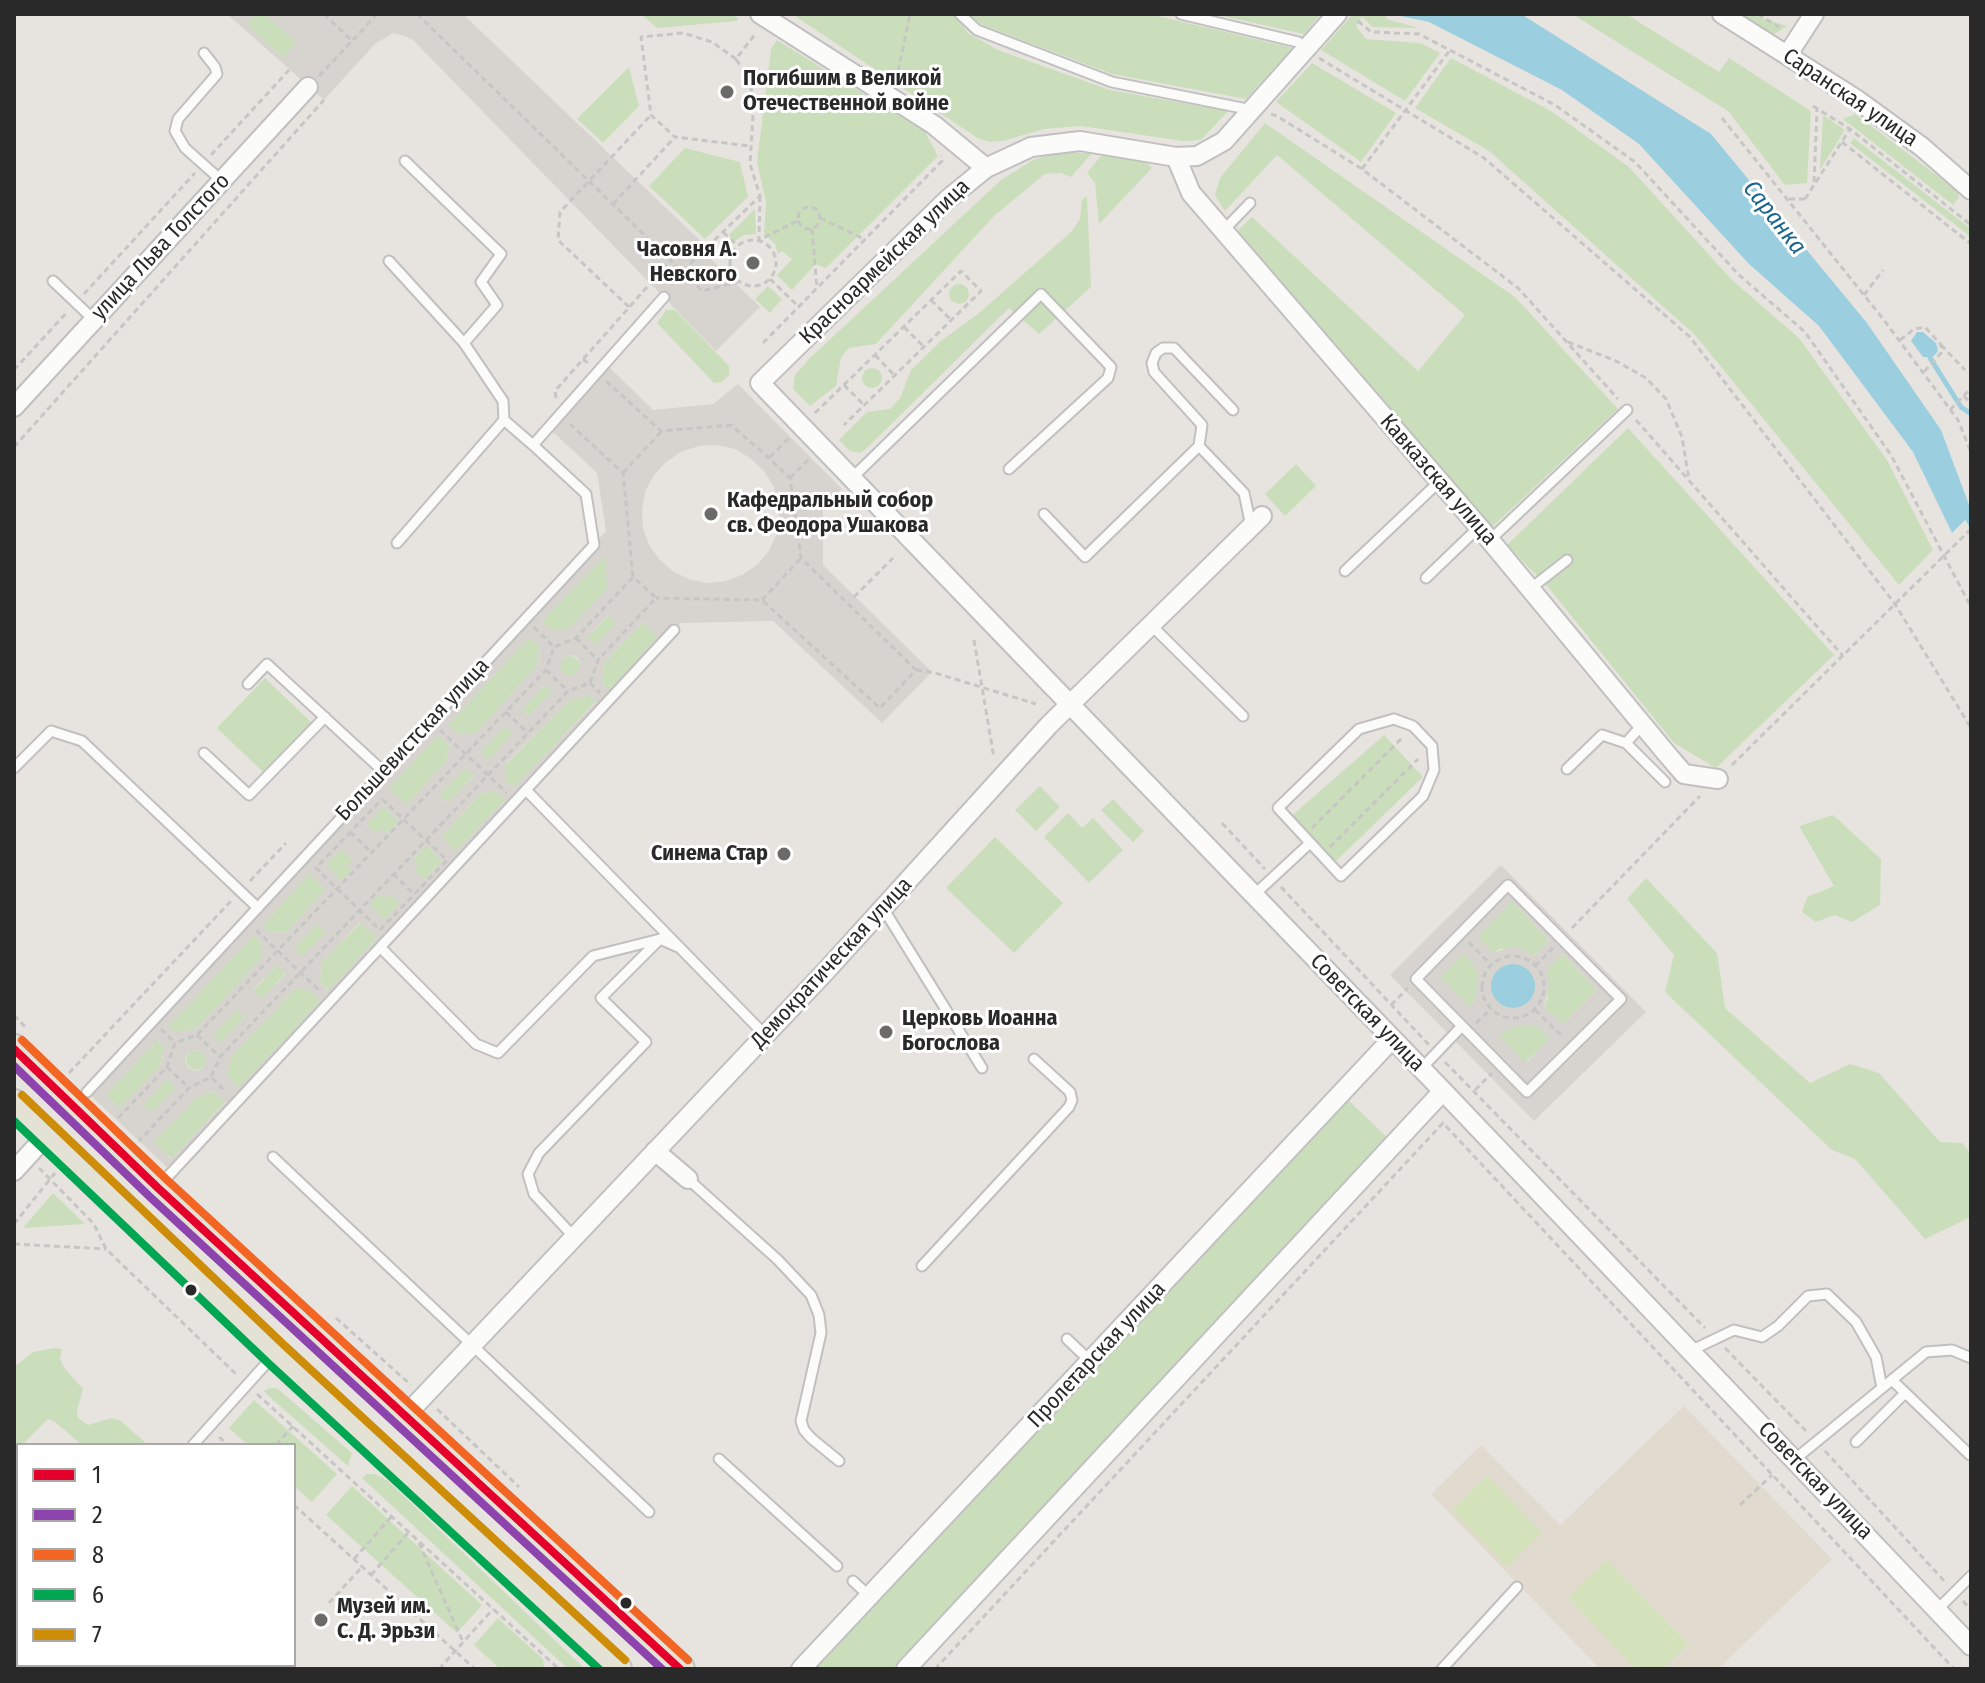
<!DOCTYPE html>
<meta charset="utf-8">
<style>
body{margin:0}
#map{position:relative;width:1985px;height:1683px;overflow:hidden;background:#e7e4e0;font-family:"Fira Sans Condensed",sans-serif}
canvas{display:block}
.frame{position:absolute;inset:0;border:16px solid #292929;pointer-events:none}
.legend{position:absolute;left:16px;top:1443px;width:280px;height:224px;box-sizing:border-box;background:#fff;border:2px solid #a9a9a9;margin:0;padding:10px 14px;list-style:none;font-size:24px;color:#292929}
.legend li{display:flex;align-items:center;gap:16px;height:40px}
.legend b{width:40px;border:2px solid #a9a9a9}
</style>
<div id="map">
<canvas width="1985" height="1683"></canvas>
<div class="frame"></div>
<ul class="legend">
<li><b style="height:10px;background:#e4002b"></b>1</li>
<li><b style="height:10px;background:#8e44ad"></b>2</li>
<li><b style="height:10px;background:#f26522"></b>8</li>
<li><b style="height:10px;background:#00a651"></b>6</li>
<li><b style="height:10px;background:#ce8d08"></b>7</li>
</ul>
</div>
<script>
const c = document.querySelector('canvas').getContext('2d');
c.lineJoin = 'round';
function paint(path, color) { c.fillStyle = color; c.fill(path, 'evenodd'); }
const toPath = rows => new Path2D(rows.map(r => 'M' + r).join(''));
function stroke(path, color, width, dash) { c.strokeStyle = color; c.lineWidth = width; c.lineCap = dash ? 'butt' : 'round'; c.setLineDash(dash || []); c.stroke(path); }
function label(font, color, halo, rows, align = 'center') {
  c.font = font + ' "Fira Sans Condensed",sans-serif'; c.lineWidth = 6; c.setLineDash([]); c.textBaseline = 'middle'; c.strokeStyle = halo; c.fillStyle = color; for (const [text, x, y, turn = 0] of rows) {
    c.save(); c.translate(x, y); c.rotate((+turn || 0) * Math.PI / 180); c.textAlign = isNaN(turn) ? turn : align; if (halo) c.strokeText(text, 0, 0); c.fillText(text, 0, 0); c.restore();
  }
}
paint(toPath([
 [1684,1406,1832,1559,1718,1669,1600,1669,1431,1494,1481,1445,1560,1525]
]), '#e1dbcf');
paint(toPath([
 [255,14,265,14,297,43,283,58,245,24],
 [641,14,731,14,738,18,737,21,657,28],
 [792,14,953,14,968,33,998,50,1110,90,1228,111,1201,140,1183,141,1081,126,1044,129,1003,141,990,142,979,139],
 [968,14,1149,14,1293,48,1246,99,1112,74,982,25],
 [1213,14,1321,14,1304,34],
 [1353,14,1386,14,1386,19,1419,28,1373,27,1362,17,1356,26,1366,39,1420,43,1440,53,1405,101,1321,50],
 [1572,14,1626,14,1719,72,1729,58,1811,111,1807,183,1785,185,1728,111],
 [1740,14,1750,14,1787,26,1773,35],
 [777,40,925,132,938,156,826,268,816,264,792,290,777,275,792,259,782,251,778,254,775,244,764,234,766,202,757,162,771,49],
 [1451,58,1551,111,1629,167,1732,280,1799,338,1887,460,1933,550,1899,585,1695,335,1489,151,1415,108],
 [1312,63,1396,113,1361,162,1276,102],
 [629,67,639,106,603,143,577,119],
 [1855,114,1959,192,1958,199,1953,205,1843,119],
 [1823,115,1845,130,1820,170],
 [1265,123,1515,297,1618,409,1490,529,1236,232,1252,217,1418,371,1465,315,1277,155,1225,211,1215,195,1220,178],
 [1854,138,1971,229,1971,237,1850,143],
 [685,148,740,162,748,197,705,239,649,186],
 [1055,153,1092,153,1071,177,1061,173,1045,174,994,216,876,344,849,348,841,357,836,386,810,406,793,389,795,375,809,359,1001,180,1033,160],
 [1108,153,1146,162,1152,168,1099,224,1095,183,1087,173,1100,157],
 [1087,196,1091,287,1039,334,1009,308,866,449,860,453,850,451,839,440,867,412,890,409,900,398,911,370,941,341,978,314,1071,232,1080,219,1082,200],
 [755,209,756,234,744,235,735,241,729,235],
 '949 294a10 10 0 1 1 20 0a10 10 0 1 1-20 0Z',
 [768,286,782,299,770,313,755,299],
 [666,310,675,310,729,366,729,375,722,382,714,383,657,323],
 '862 378a10 10 0 1 1 20 0a10 10 0 1 1-20 0Z',
 [1628,428,1834,655,1716,768,1674,743,1548,587,1507,545],
 [1296,464,1316,486,1285,516,1265,494],
 [605,555,608,588,570,628,553,631,542,621],
 [609,615,617,623,595,646,587,638],
 [643,622,658,637,610,691,602,683,604,663],
 [529,637,539,646,538,665,476,733,458,734,448,725],
 '560 666a10 10 0 1 1 20 0a10 10 0 1 1-20 0Z',
 [265,678,312,723,264,773,217,728],
 [545,685,553,691,529,716,522,709],
 [589,695,596,701,514,788,506,781,506,764,568,701],
 [505,726,514,733,488,760,480,752],
 [438,735,450,746,446,762,406,805,389,788],
 [1384,735,1423,777,1332,865,1288,819],
 [465,767,474,775,448,803,439,795],
 [1040,786,1060,807,1036,831,1015,810],
 [497,791,506,800,456,852,441,837,481,793],
 [1113,799,1144,831,1133,842,1101,810],
 [384,806,399,821,387,834,376,834,366,825],
 [1068,813,1082,828,1093,818,1123,850,1089,883,1044,837],
 [1833,815,1881,859,1880,905,1852,922,1835,915,1816,922,1802,912,1807,897,1834,886,1799,826],
 [995,837,1063,903,1014,953,946,888],
 [426,845,442,861,424,880,413,870,413,859],
 [341,849,352,859,353,870,342,881,325,865],
 [309,874,325,890,288,931,270,933,263,925],
 [1646,878,1717,953,1725,1008,1810,1083,1850,1064,1879,1073,1940,1142,1962,1143,1971,1154,1971,1217,1925,1239,1855,1159,1832,1150,1665,992,1674,955,1627,899],
 [390,893,401,904,385,920,369,905,379,894],
 [1512,900,1549,940,1534,956,1500,949,1493,953,1477,937],
 [361,922,378,937,329,991,320,982,321,964],
 [317,923,326,932,303,957,294,948],
 [253,935,261,941,263,958,198,1027,176,1032,168,1026],
 [1463,953,1478,970,1476,998,1469,1007,1440,978],
 [1563,954,1597,990,1563,1024,1544,1007,1548,997,1546,969],
 [277,965,286,973,261,999,253,991],
 [295,989,309,989,321,1002,239,1088,227,1076,231,1057],
 [237,1009,245,1017,221,1044,212,1036],
 [1522,1025,1537,1026,1550,1038,1525,1063,1499,1037,1505,1031],
 [157,1039,164,1047,160,1066,120,1109,106,1095],
 '186 1060a10 10 0 1 1 20 0a10 10 0 1 1-20 0Z',
 [167,1079,177,1088,152,1114,143,1105],
 [213,1091,226,1101,172,1159,153,1143,196,1098],
 [1347,1099,1389,1139,894,1669,815,1669],
 [53,1193,85,1224,23,1228],
 [54,1348,62,1349,60,1359,65,1369,83,1389,77,1410,78,1418,88,1425,112,1418,121,1421,148,1445,82,1445,54,1421,48,1419,22,1445,18,1445,14,1454,14,1367,33,1352],
 [270,1388,277,1388,352,1453,348,1466,263,1391],
 [254,1400,337,1474,312,1502,294,1486,294,1445,248,1445,229,1428],
 [367,1474,374,1474,387,1480,585,1669,568,1669,362,1478],
 [352,1486,482,1605,457,1633,326,1515],
 [498,1618,543,1659,544,1669,500,1669,474,1645]
]), '#cbdebc');
paint(toPath([
 [1487,1476,1542,1533,1507,1567,1452,1510],
 [1607,1560,1688,1644,1662,1669,1636,1669,1568,1598]
]), '#d4e2bb');
paint(toPath([
 [227,14,234,14,238,17,241,14,255,14,246,24,283,58,296,43,265,14,463,14,711,251,710,258,760,307,716,351,413,40,405,36,394,33,376,43,324,100],
 [609,367,653,410,713,404,738,384,842,489,823,509,823,565,932,672,882,723,773,621,681,623,173,1173,87,1092,606,531,597,473,553,432],
 [717,445,735,449,750,458,763,470,773,485,778,501,779,519,776,536,768,552,757,565,742,575,726,581,708,583,691,580,674,572,660,560,649,545,643,528,642,510,645,492,654,475,666,462,681,452,699,446],
 [605,556,607,588,570,628,553,631,542,621],
 [608,615,617,623,595,645,587,638],
 [643,622,658,637,610,690,602,683,604,663],
 [529,638,539,646,538,665,476,733,458,734,448,725],
 [571,655,578,658,580,664,577,673,569,676,563,673,560,667,563,658],
 [545,685,552,692,529,716,522,709],
 [590,695,596,702,514,787,506,781,506,763,568,701],
 [505,726,513,734,488,760,480,752],
 [438,735,450,746,446,762,406,805,389,788],
 [465,768,474,776,447,803,439,795],
 [497,791,505,801,456,851,442,836,481,793],
 [384,807,399,821,387,834,381,828,376,834,366,825],
 [426,845,442,861,424,880,414,870,418,865,413,859],
 [341,849,352,859,347,865,352,870,342,881,326,865],
 [309,874,325,890,288,931,270,933,263,925],
 [379,894,384,899,390,894,400,904,385,919,370,905],
 [360,922,377,938,328,991,320,982,321,964],
 [317,924,326,932,302,956,294,948],
 [253,936,261,941,262,958,198,1027,176,1032,169,1026],
 [277,965,286,974,261,999,253,990],
 [295,989,309,989,320,1002,238,1088,228,1076,231,1057],
 [237,1010,245,1017,220,1043,213,1035],
 [158,1039,164,1047,160,1066,119,1108,106,1095],
 [195,1050,203,1053,206,1060,203,1068,196,1071,188,1068,185,1061,187,1054],
 [167,1079,176,1088,151,1113,143,1105],
 [213,1091,226,1102,171,1159,154,1142,196,1098],
 [1501,865,1646,1012,1534,1121,1390,975],
 [1512,901,1549,940,1534,956,1515,946,1493,953,1478,937],
 [1463,953,1478,971,1476,998,1469,1007,1440,978],
 [1563,954,1597,990,1563,1024,1544,1007,1550,982,1547,969],
 [1522,1025,1537,1026,1550,1038,1526,1063,1499,1037,1505,1031]
]), '#d7d4d0');
paint(toPath([
 [1521,14,1711,134,1867,323,1941,430,1971,510,1971,514,1952,533,1913,452,1819,326,1749,264,1639,144,1562,90,1429,22,1396,15],
 [1917,332,1923,332,1936,343,1938,351,1933,357,1923,357,1911,341],
 '1491 986a22 22 0 1 1 44 0a22 22 0 1 1-44 0Z'
]), '#9bcfe0');
stroke(toPath([
 [1930,358,1961,407,1971,414],
 [1964,512,1971,525]
]), '#9bcfe0', 5);
const lane = toPath([
 [960,14,977,30,1112,82,1252,110],
 [1181,14,1298,42,1307,48],
 [204,53,215,67,217,74,178,119,175,131,185,148,222,181],
 [405,161,501,254,481,282,497,305,464,343,503,401,504,420],
 [1224,230,1250,203],
 [389,261,464,343],
 [53,281,94,320],
 [1199,446,1202,425,1154,372,1152,363,1156,353,1163,348,1174,348,1233,410],
 [852,478,1041,294,1111,367,1108,378,1009,469],
 [1044,514,1085,557,1199,446,1244,493,1251,526],
 [1490,540,1627,410],
 [397,543,504,420,533,445],
 [1345,571,1440,481],
 [1426,578,1479,527],
 [1530,589,1567,560],
 [1151,625,1243,716],
 [248,684,267,664,384,772],
 [1394,719,1413,726,1432,746,1434,770,1423,796,1341,876,1278,808,1359,729,1394,719],
 [1626,743,1665,782],
 [204,753,249,795,325,717],
 [14,768,51,731,82,741,258,908],
 [1567,769,1602,735,1626,743,1642,725],
 [526,790,765,1035],
 [1508,885,1621,999,1527,1092,1416,979,1508,885],
 [1254,895,1310,843],
 [883,908,982,1068],
 [381,948,476,1044,498,1053,593,956,660,939,680,948],
 [1421,1069,1462,1026],
 [87,1092,594,545,586,494,533,445,664,297],
 [273,1157,649,1512],
 [688,1179,778,1260,811,1295,819,1315,821,1333,801,1421,804,1430,811,1438,839,1461],
 [160,1185,674,630],
 [573,1236,534,1194,528,1174,539,1153,646,1042,601,998,660,939],
 [922,1266,1069,1107,1072,1100,1070,1092,1034,1059],
 [1067,1339,1090,1361],
 [1690,1351,1734,1330,1762,1337,1778,1326,1808,1296,1827,1294,1856,1322,1876,1357,1882,1388],
 [1892,1380,1970,1455],
 [1856,1442,1905,1393],
 [193,1445,273,1356],
 [719,1459,837,1566],
 [1794,1460,1926,1352,1952,1350,1971,1358],
 [853,1581,869,1596],
 [1937,1610,1971,1576],
 [14,1645,18,1641],
 [1442,1669,1517,1587]
]);
const street = toPath([
 [760,14,934,125,986,168],
 [1337,14,1224,141,1197,156,1176,157,1080,141,1031,147,986,168,948,199,760,383,1443,1091,1971,1646],
 [1722,14,1856,99,1922,147,1971,190],
 [1788,54,1814,14],
 [1176,157,1191,193,1479,527,1666,753,1684,774,1718,779],
 [14,407,308,87],
 [655,1151,688,1179],
 [14,1171,46,1136],
 [406,1415,825,972,1049,725,1262,516],
 [801,1669,1391,1040],
 [906,1669,1443,1091]
]);
const primary = toPath([
 [14,1049,158,1188,680,1669],
 [14,1104,276,1354,617,1669]
]);
stroke(lane, '#c1c0c0', 13);
stroke(street, '#c1c0c0', 22);
stroke(primary, '#c3c3c1', 32);
stroke(toPath([
 [324,14,352,41,377,14],
 [417,14,702,291,738,282],
 [1758,14,1779,27],
 [1358,21,1371,32,1419,34,1555,105,1635,162,1739,275,1805,332,1891,455,1971,607],
 [1319,58,1484,158,1690,337,1895,604,1971,728],
 [736,59,712,42,683,33,641,37,651,115,675,137,750,146],
 [319,76,352,41],
 [896,81,910,14],
 [1813,106,1850,129,1971,225],
 [1271,114,1277,116,1362,169,1518,288,1618,399],
 [1722,118,1884,320,1958,420,1971,452],
 [1842,142,1971,244],
 [211,155,289,70],
 [1362,169,1450,50],
 [1814,182,1817,110],
 [760,196,759,240,799,220],
 [1789,199,1805,199,1808,201],
 [1805,199,1850,129],
 [613,204,675,137],
 '798 218a11 11 0 1 1 22 0a11 11 0 1 1-22 0Z',
 [820,218,864,239],
 [812,229,817,288],
 [723,232,737,245],
 '730 263a23 23 0 1 1 46 0a23 23 0 1 1-46 0Z',
 [730,256,700,254,760,196,750,164,754,100,748,78,736,59,756,33],
 [683,271,700,254],
 [770,279,799,307],
 [84,294,195,173],
 [1864,295,1883,270],
 [931,300,951,320],
 [629,307,558,240,560,212,651,115],
 [904,327,924,347],
 [1900,340,1914,329,1925,327,1941,345,1941,353,1923,373],
 [1568,342,1616,361,1646,378,1666,399,1682,437,1689,480],
 [763,343,942,161,941,156],
 [1941,345,1965,370],
 [875,355,894,375],
 [583,359,589,364],
 [14,370,68,311],
 [606,381,661,431,731,425,769,458,790,478,801,558,916,670,880,708,762,600,656,598],
 [844,385,864,405],
 [1964,396,1971,404],
 [556,398,555,391,670,261],
 [1950,410,1971,388],
 [815,413,961,271,981,291,844,425],
 [1636,420,1843,656],
 [570,424,623,473,633,577],
 [14,447,324,100],
 [770,457,790,437],
 [623,473,661,432],
 [790,478,810,458],
 [854,597,893,558],
 [762,600,800,559],
 [534,627,554,647],
 [576,638,598,660],
 [974,640,994,758],
 [546,670,568,691],
 [916,670,932,672,1036,704],
 [590,683,600,693],
 [506,712,528,733],
 [440,730,507,793],
 [1732,765,1971,529],
 [382,799,447,860,380,930,316,868,382,799],
 [1222,823,1265,869],
 [1312,828,1403,737],
 [350,832,371,852],
 [1330,847,1418,759],
 [393,874,414,894],
 [250,881,286,843],
 [1281,887,1429,1045],
 [1572,928,1700,796],
 [256,930,320,991],
 [1469,942,1491,965],
 '1482 987a31 31 0 1 1 62 0a31 31 0 1 1-62 0Z',
 [1535,966,1553,948],
 [1391,1005,1408,988],
 [1535,1010,1564,1038],
 [14,1015,26,1028],
 [1476,1023,1491,1009],
 [161,1029,175,1043],
 [197,1035,220,1057],
 [1445,1062,1705,1328],
 [167,1067,189,1088],
 [69,1073,231,901],
 [212,1078,226,1092],
 [1475,1090,1492,1073],
 [118,1118,167,1067,175,1043,197,1035,546,670,554,647,576,638,633,577,656,598,598,660,590,683,568,691,220,1057,211,1077,189,1088,139,1141],
 [39,1168,94,1224,106,1249,237,1375],
 [14,1224,55,1173],
 [14,1244,106,1249],
 [336,1318,411,1385],
 [1725,1348,1806,1431],
 [257,1394,559,1669],
 [437,1409,519,1487],
 [219,1437,228,1445],
 [276,1445,293,1426],
 [1825,1451,1947,1584],
 [294,1505,475,1669],
 [1740,1505,1772,1475],
 [419,1543,463,1642],
 [354,1559,391,1517],
 [371,1575,408,1533],
 [1963,1601,1971,1610],
 [329,1603,362,1567],
 [439,1669,493,1609],
 [935,1669,1443,1123,1954,1669]
]), '#c6c6c5', 3, [6, 4]);
stroke(lane, '#fbfbfa', 9);
stroke(street, '#fbfbfa', 18);
stroke(primary, '#e4e1d5', 28);
stroke(toPath([
 [14,1049,158,1188,680,1669]
]), '#e4002b', 8);
stroke(toPath([
 [14,1066,150,1197,662,1669]
]), '#8e44ad', 8);
stroke(toPath([
 [22,1040,166,1179,688,1660]
]), '#f26522', 8);
stroke(toPath([
 [14,1121,268,1363,599,1669]
]), '#00a651', 8);
stroke(toPath([
 [22,1095,284,1345,625,1660]
]), '#ce8d08', 8);
for (const [x, y, r, color] of [
 [727,92,8,"#6c6a69"],
 [753,263,8,"#6c6a69"],
 [711,514,8,"#6c6a69"],
 [784,854,8,"#6c6a69"],
 [886,1032,8,"#6c6a69"],
 [191,1290,7,"#292929"],
 [626,1603,7,"#292929"],
 [321,1620,8,"#6c6a69"]
]) { const dot = new Path2D(); dot.arc(x, y, r, 0, 2 * Math.PI); c.fillStyle = color; c.fill(dot); stroke(dot, '#fff', 3); }
label('bold 22px', '#292929', '#fff', [
 ["Погибшим в Великой",743,79],
 ["Отечественной войне",743,104],
 ["Часовня А.",737,250,"right"],
 ["Невского",737,275,"right"],
 ["Кафедральный собор",727,501],
 ["св. Феодора Ушакова",727,526],
 ["Синема Стар",768,854,"right"],
 ["Церковь Иоанна",902,1019],
 ["Богослова",902,1044],
 ["Музей им.",337,1607],
 ["С. Д. Эрьзи",337,1632]
], 'left');
label('22px', '#292929', '#fff', [
 ["Саранская улица",1850,98,34],
 ["улица Льва Толстого",161,247,-47],
 ["Красноармейская улица",885,262,-44],
 ["Кавказская улица",1438,480,49],
 ["Большевистская улица",413,740,-47],
 ["Демократическая улица",832,963,-47],
 ["Советская улица",1367,1013,46],
 ["Пролетарская улица",1097,1355,-47],
 ["Советская улица",1815,1481,46]
]);
label('italic 24px', '#1c658a', '#fff', [
 ["Саранка",1774,218,52]
]);
</script>
